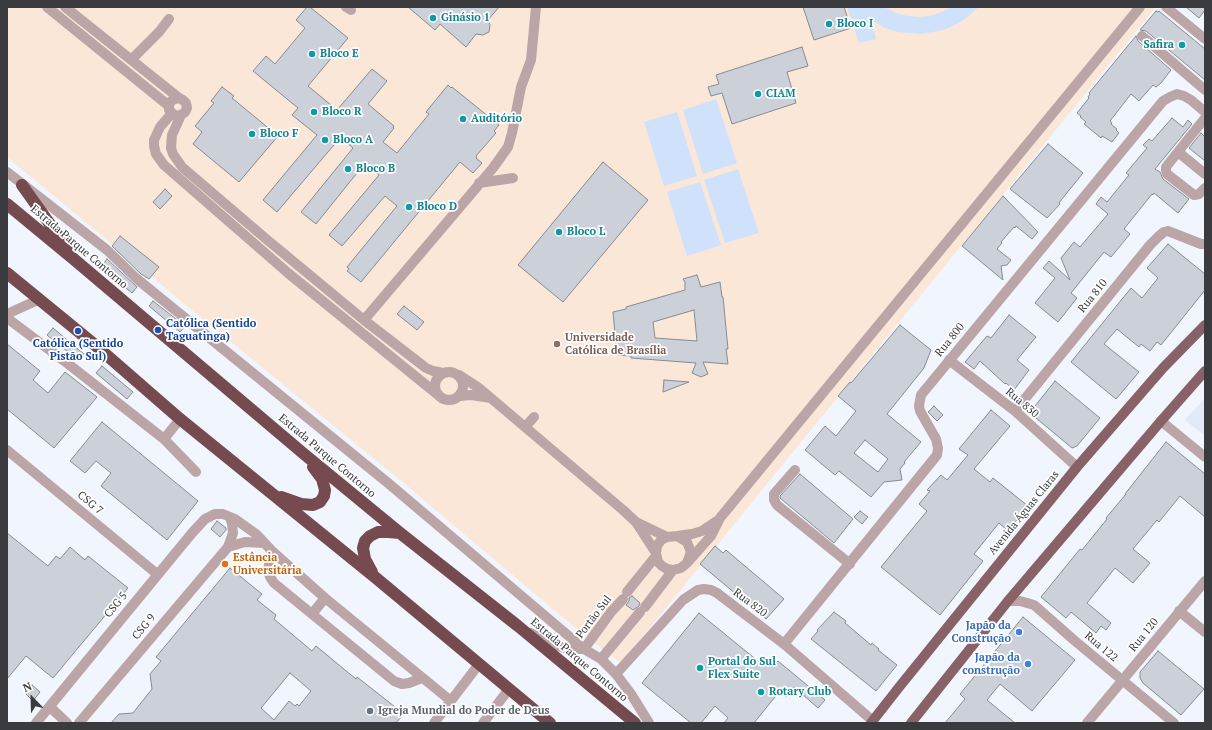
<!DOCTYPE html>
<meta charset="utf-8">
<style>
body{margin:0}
#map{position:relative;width:1212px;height:730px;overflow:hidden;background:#f1f5fd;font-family:"PT Serif",serif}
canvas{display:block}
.frame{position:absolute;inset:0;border:8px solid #3a3b3e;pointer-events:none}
.north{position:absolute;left:12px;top:678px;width:40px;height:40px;-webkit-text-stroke:3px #fff;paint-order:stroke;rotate:337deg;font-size:11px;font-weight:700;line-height:16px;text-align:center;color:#3a3b3e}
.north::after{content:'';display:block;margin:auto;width:14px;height:18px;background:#3a3b3e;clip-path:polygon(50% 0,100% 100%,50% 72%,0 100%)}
</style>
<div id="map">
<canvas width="1212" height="730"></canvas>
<div class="frame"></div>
<div class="north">N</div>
</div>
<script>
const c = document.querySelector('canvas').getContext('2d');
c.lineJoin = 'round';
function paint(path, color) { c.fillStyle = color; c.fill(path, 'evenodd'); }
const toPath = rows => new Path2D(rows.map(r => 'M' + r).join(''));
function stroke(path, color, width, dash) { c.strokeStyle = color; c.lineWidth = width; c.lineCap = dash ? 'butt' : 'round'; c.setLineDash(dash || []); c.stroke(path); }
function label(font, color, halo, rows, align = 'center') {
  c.font = font + ' "PT Serif",serif'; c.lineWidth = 3.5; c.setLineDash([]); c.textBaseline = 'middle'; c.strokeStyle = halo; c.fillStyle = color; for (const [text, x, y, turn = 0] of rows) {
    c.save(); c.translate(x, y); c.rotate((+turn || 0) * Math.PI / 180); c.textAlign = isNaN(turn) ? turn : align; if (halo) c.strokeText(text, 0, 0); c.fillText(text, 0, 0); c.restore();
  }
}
paint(toPath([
 [1205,398,1205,436,1185,420]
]), '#e2eaf8');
paint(toPath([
 [7,7,1156,7,621,663,579,631,399,479,193,311,7,157]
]), '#fbe7d8');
paint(toPath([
 [847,7,884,7,898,14,908,16,919,17,929,16,939,13,952,7,979,7,965,19,955,25,944,30,921,34,897,32,885,28,871,20,876,39,859,43],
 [716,99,737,163,703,174,683,110],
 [677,112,697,176,664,186,644,122],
 [738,169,759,233,725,243,704,180],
 [700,182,721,245,687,256,667,192]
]), '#d0e1fb');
const building = toPath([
 [307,7,310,7,348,38,308,86,337,110,372,69,387,81,368,104,394,126,393,127,394,128,383,142,397,153,429,114,426,112,448,85,451,88,452,87,499,125,494,131,496,133,476,156,477,157,476,158,482,163,473,173,460,162,361,282,347,271,349,269,347,267,397,206,385,196,342,246,329,235,379,175,365,163,316,224,301,212,353,148,346,142,339,139,277,212,263,200,317,135,292,115,298,108,253,71,266,56,275,64,305,28,296,20,307,7],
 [408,7,499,7,488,20,490,25,489,32,483,35,476,34,466,47,440,24,435,30,408,7],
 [803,7,844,7,851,28,814,40,803,7],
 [1186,7,1205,7,1205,10,1199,18,1186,7],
 [1156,11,1158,12,1159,11,1205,49,1205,80,1146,31,1140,30,1156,11],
 [1136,36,1138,41,1171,70,1161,83,1156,87,1153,85,1139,101,1131,94,1110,121,1112,123,1111,124,1117,129,1116,130,1119,133,1112,142,1102,136,1101,138,1084,124,1086,122,1080,117,1081,116,1077,113,1089,98,1088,97,1090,94,1089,93,1136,36],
 [802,47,808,66,787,72,796,103,732,124,722,93,711,96,708,87,719,84,716,75,802,47],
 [222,87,234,96,232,98,278,136,239,182,193,144,202,132,195,126,214,103,211,101,222,87],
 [1172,118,1183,127,1188,120,1192,124,1155,169,1160,172,1163,179,1189,199,1178,213,1154,193,1153,195,1152,194,1124,229,1130,234,1111,257,1104,252,1071,293,1077,298,1058,322,1035,303,1055,278,1043,268,1049,261,1070,280,1061,258,1074,242,1080,247,1108,214,1096,204,1101,197,1107,202,1129,175,1126,173,1147,148,1143,145,1149,139,1152,141,1172,118],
 [1201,133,1205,137,1205,161,1189,148,1201,133],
 [1048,144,1083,173,1062,199,1059,203,1060,204,1047,218,1010,189,1048,144],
 [603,162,648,200,563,302,518,265,603,162],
 [165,189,172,196,160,209,153,202,165,189],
 [1003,196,1038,232,1032,239,1016,226,1015,228,1014,227,1001,242,1002,243,997,249,1011,260,1007,265,1001,266,1003,280,962,246,1003,196],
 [120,236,159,267,149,279,141,274,112,246,120,236],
 [1168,244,1205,274,1205,290,1161,345,1157,342,1150,351,1141,344,1139,347,1117,329,1104,344,1139,372,1116,399,1071,362,1131,288,1142,298,1158,278,1147,268,1168,244],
 [107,259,137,287,132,293,101,267,107,259],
 [697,275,701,287,720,282,722,297,723,297,728,349,726,349,728,364,703,362,708,374,701,377,692,373,696,363,631,358,631,356,617,355,613,312,626,309,626,307,685,290,685,282,683,279,697,275],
 [694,310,697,341,655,338,653,322,694,310],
 [153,301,185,326,180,332,149,306,153,301],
 [404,306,424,322,417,330,397,314,404,306],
 [1009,315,1036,337,1017,360,1029,370,1014,390,1006,383,1005,384,980,361,974,369,965,362,987,336,991,338,1009,315],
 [900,325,931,350,924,368,887,414,921,442,904,462,905,463,900,469,902,480,884,482,871,497,839,471,835,475,805,450,825,426,836,436,856,411,838,396,850,382,851,383,900,325],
 [865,440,888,459,878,472,854,453,865,440],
 [53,328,84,354,78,360,47,335,53,328],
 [7,344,40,371,33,380,48,393,65,372,97,397,54,448,7,409,7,344],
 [102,366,133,392,127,399,96,373,102,366],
 [664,380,689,382,663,392,664,380],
 [1055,381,1100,418,1077,446,1072,448,1036,418,1035,406,1055,381],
 [934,406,943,415,937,421,928,412,934,406],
 [991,410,1010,426,974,469,990,482,993,478,1028,506,1008,531,999,523,974,554,983,561,940,615,881,567,927,511,919,504,930,491,927,490,941,475,947,480,968,455,959,449,991,410],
 [102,422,198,501,167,540,101,486,111,473,96,461,85,473,70,461,102,422],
 [1166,442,1205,474,1205,517,1180,496,1159,522,1157,520,1133,549,1150,563,1133,583,1115,568,1087,603,1111,623,1106,630,1101,626,1096,633,1071,612,1066,618,1041,597,1080,549,1082,550,1107,519,1106,518,1126,494,1125,494,1166,442],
 [800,474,853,519,834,543,780,498,780,496,800,474],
 [860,511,868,517,862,524,854,517,860,511],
 [217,521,226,528,226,530,220,537,211,529,217,521],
 [7,533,48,566,56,556,60,559,70,547,85,560,88,556,128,588,53,678,26,656,7,679,7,533],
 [715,546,723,553,726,550,784,599,766,619,700,564,715,546],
 [230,568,262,594,257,600,276,615,274,619,312,651,316,646,356,679,357,677,404,714,396,723,111,723,119,714,133,713,152,689,150,674,161,661,156,657,230,568],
 [290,673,311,691,299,706,297,704,295,706,289,701,274,720,261,708,290,673],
 [632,596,640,603,639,606,633,610,626,605,629,601,629,598,632,596],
 [834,612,846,621,845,623,871,645,872,643,879,649,878,650,897,665,876,691,811,639,818,631,817,630,834,612],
 [699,613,764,666,767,663,772,667,778,661,825,700,818,708,794,687,786,697,779,692,754,723,724,723,728,718,715,706,701,723,691,723,642,683,699,613],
 [1023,617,1075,660,1032,711,1000,684,987,700,1015,723,945,723,965,699,960,694,1023,617],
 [1158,651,1204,689,1181,715,1143,683,1140,678,1140,672,1158,651],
 [32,685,40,692,33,701,25,693,32,685]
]);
paint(building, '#ccd0d8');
stroke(building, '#878b92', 1);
stroke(toPath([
 [47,7,169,106],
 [65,7,179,98,183,100,186,103,187,108,185,112,181,115,176,116,172,113,169,110,169,106,170,102,174,99,179,98],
 [346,7,351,10],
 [1166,7,1205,39],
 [1142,36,1205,90],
 [131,60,159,32,169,19],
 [172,113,160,127,154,140,154,146,156,154,164,165,288,273,437,394],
 [181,115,172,135,171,148,173,154,182,167,265,238,364,320,426,368,433,371,443,373],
 [1205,118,1166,167,1166,171,1167,174,1194,195,1199,194,1205,188],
 [1178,152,1205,174],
 [7,172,107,250,137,279,388,483,584,649,611,612,623,599],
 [479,183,513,178],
 [7,314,40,299],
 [7,318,67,363,164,439,196,472],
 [364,320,493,168,508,147,512,133,521,87,531,60,536,7],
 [949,360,1015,411,1077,467],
 '435 386a14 14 0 1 1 28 0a14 14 0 1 1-28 0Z',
 [459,375,479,388,623,510,636,522,656,553],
 [460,396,471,395,491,398],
 [1015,411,1150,245,1159,236,1164,232,1168,231,1201,244,1205,244],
 [1161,421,1205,457],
 [525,427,534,417],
 [164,439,180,419],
 [7,450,157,574],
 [795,470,774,494,774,500,777,505,850,564],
 [636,522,667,537,677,536,687,542,691,552,687,563,681,568,673,570,667,569,662,566,658,562,656,553,657,546,661,540,667,537],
 [677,536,692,534,702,531,717,521],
 [228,547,245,542,264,543],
 [272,551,268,570,270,577,274,583,394,681,402,684,409,683,422,678],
 [687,563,711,536,720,518,1140,7],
 [627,592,656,556],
 [1008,601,1020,601,1034,605,1041,611,1075,641,1174,723],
 [645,607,673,570],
 [1179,611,1205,632],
 [312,614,325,598],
 [531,633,555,645,568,649,584,649,601,659,616,674,631,694,649,723],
 [784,644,937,455,938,448,936,439,920,411,919,406,921,395,1163,101,1170,97,1177,94,1184,96,1191,100,1205,112],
 [601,659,640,612],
 [616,674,683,600,698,590,704,589,711,590,717,593,784,644,873,721],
 [50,707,67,723],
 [36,723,192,533,205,519,215,514,223,514,235,519,256,534,272,551,325,598,451,701],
 [79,723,228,547,233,533,232,524,230,517],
 [434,723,479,664],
 [483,723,509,689],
 [1087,723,1205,581]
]), '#bba5a6', 10);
stroke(toPath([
 [871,723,900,686,1077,467,1163,368,1205,325],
 [911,723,1008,601,1161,421,1205,371]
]), '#886266', 10);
stroke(toPath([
 [22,185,67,248],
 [7,204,76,261,304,454,400,533,518,626,635,723],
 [7,273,95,345,180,419,376,578,550,723],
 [281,497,301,504,313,505,320,502,324,496,325,490,322,479,313,467],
 [372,572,365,559,363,548,365,541,370,536,378,532,388,532,400,533]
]), '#754b4f', 12);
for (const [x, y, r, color] of [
 [433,18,4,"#0f9aa8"],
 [829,24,4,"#0f9aa8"],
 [1182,45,4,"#0f9aa8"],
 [312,54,4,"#0f9aa8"],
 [758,94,4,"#0f9aa8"],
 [314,112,4,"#0f9aa8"],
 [463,119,4,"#0f9aa8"],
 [252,134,4,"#0f9aa8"],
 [325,140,4,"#0f9aa8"],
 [348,169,4,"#0f9aa8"],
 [409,207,4,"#0f9aa8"],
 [559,232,4,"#0f9aa8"],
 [158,330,4,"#1a4fb4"],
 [78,331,4,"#1a4fb4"],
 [557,344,4,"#8d6e63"],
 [225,564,4,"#e8710a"],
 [1019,632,4,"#3f7fe0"],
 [1028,664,4,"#3f7fe0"],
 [700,668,4,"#0f9aa8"],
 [761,692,4,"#0f9aa8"],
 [370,711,4,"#6b7280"]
]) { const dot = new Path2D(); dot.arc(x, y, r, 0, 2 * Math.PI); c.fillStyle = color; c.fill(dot); stroke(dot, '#fff', 1.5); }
label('bold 11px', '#0d838f', '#fff', [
 ["Ginásio 1",441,18],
 ["Bloco I",837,24],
 ["Safira",1174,45,"right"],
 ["Bloco E",320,54],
 ["CIAM",766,94],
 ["Bloco R",322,112],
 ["Auditório",471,119],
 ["Bloco F",260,134],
 ["Bloco A",333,140],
 ["Bloco B",356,169],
 ["Bloco D",417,207],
 ["Bloco L",567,232],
 ["Portal do Sul",708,662],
 ["Flex Suite",708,675],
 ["Rotary Club",769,692]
], 'left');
label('11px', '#3a3b3e', '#fff', [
 ["Estrada Parque Contorno",79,247,40],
 ["Rua 810",1093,296,-51],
 ["Rua 800",950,340,-51],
 ["Rua 830",1022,403,40],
 ["Estrada Parque Contorno",327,456,40],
 ["CSG 7",90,503,40],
 ["Avenida Águas Claras",1024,513,-51],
 ["Rua 820",750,603,37],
 ["CSG 5",116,605,-51],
 ["Portão Sul",594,617,-53],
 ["CSG 9",144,627,-50],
 ["Rua 120",1144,635,-51],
 ["Rua 122",1101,647,40],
 ["Estrada Parque Contorno",579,660,40]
]);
label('bold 11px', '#164399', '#fff', [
 ["Católica (Sentido",166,324],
 ["Taguatinga)",166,337],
 ["Católica (Sentido",78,344,"center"],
 ["Pistão Sul)",78,357,"center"]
], 'left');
label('bold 11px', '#785e54', '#fff', [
 ["Universidade",565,338],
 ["Católica de Brasília",565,351]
], 'left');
label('bold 11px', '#c56008', '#fff', [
 ["Estância",233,558],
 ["Universitária",233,571]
], 'left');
label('bold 11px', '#366cbe', '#fff', [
 ["Japão da",1011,626],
 ["Construção",1011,639],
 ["Japão da",1020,658],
 ["construção",1020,671]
], 'right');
label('bold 11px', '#5b616d', '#fff', [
 ["Igreja Mundial do Poder de Deus",378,711]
], 'left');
</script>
